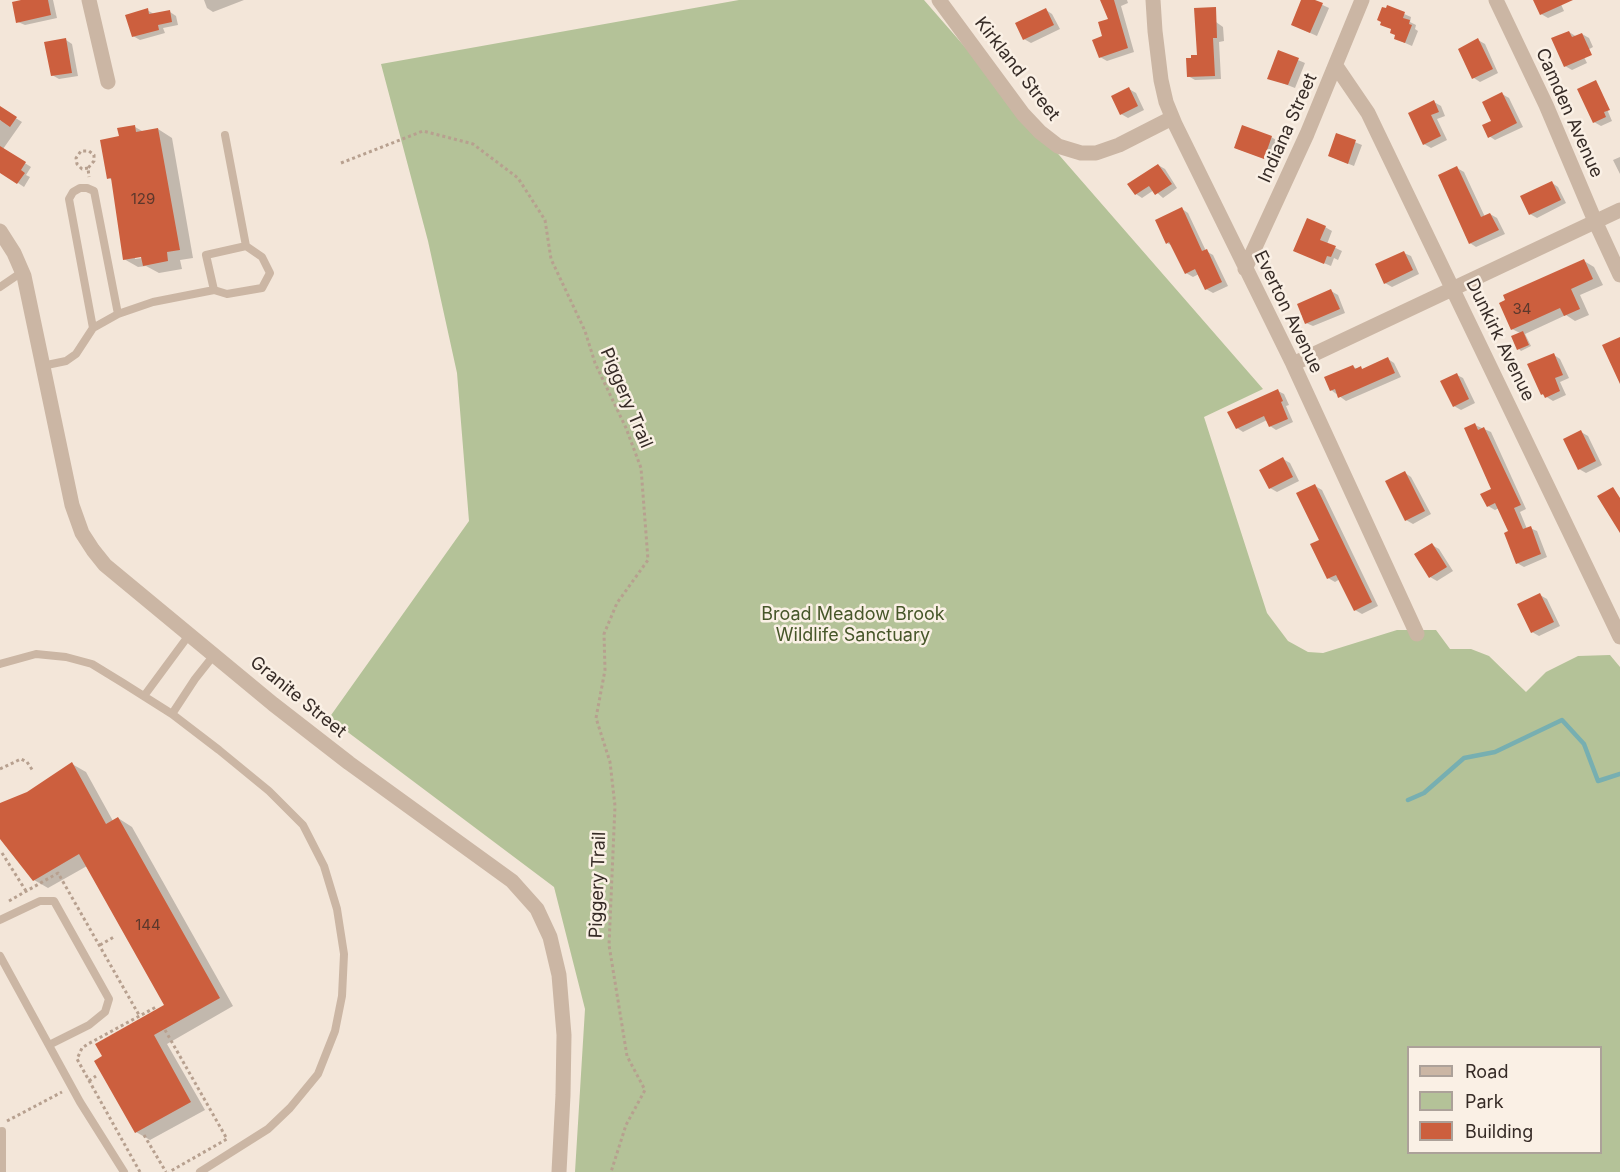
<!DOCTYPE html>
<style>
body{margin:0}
#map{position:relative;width:1620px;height:1172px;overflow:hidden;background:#f3e6d9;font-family:Inter,sans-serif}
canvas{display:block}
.legend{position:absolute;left:1407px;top:1046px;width:195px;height:108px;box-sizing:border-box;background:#faf0e5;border:2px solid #aca199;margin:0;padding:8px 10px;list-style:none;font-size:18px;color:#362b26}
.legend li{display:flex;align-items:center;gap:12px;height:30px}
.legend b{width:30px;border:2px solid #aca199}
</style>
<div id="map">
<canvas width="1620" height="1172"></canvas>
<ul class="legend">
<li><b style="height:8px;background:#cbb6a4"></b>Road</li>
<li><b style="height:16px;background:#b4c298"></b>Park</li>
<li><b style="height:16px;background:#cc5f3e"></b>Building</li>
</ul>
</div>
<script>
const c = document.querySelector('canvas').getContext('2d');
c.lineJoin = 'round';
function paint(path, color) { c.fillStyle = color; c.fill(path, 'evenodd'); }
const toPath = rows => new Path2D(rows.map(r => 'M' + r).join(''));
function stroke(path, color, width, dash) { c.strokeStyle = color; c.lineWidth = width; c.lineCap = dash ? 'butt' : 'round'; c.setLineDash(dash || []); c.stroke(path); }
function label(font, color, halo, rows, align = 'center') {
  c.font = font + ' Inter,sans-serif'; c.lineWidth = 5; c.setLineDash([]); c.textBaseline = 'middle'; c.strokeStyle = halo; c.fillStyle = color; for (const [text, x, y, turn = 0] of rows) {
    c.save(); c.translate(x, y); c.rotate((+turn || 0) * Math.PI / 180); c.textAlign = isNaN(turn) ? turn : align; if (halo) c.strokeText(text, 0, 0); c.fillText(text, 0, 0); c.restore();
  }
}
paint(toPath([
 [739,0,924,0,1263,389,1204,417,1267,613,1288,641,1308,652,1323,653,1397,630,1436,630,1450,649,1471,649,1489,656,1526,692,1546,672,1578,656,1610,655,1620,667,1620,1172,575,1172,585,1009,554,887,329,718,469,521,457,373,428,241,381,64],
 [1408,1048,1600,1048,1600,1152,1408,1152]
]), '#b4c298');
paint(toPath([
 [28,0,53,0,57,18,25,25,18,22],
 [204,0,244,0,213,12,207,8],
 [1101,0,1127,0,1128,3,1121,6,1134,52,1107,61,1100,57,1110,19],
 [1303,0,1312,0,1329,8,1317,36,1299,28],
 [1534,0,1559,0,1564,11,1548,18,1541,14],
 [1388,7,1411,17,1410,22,1416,25,1415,29,1418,31,1412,46,1396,39,1397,36,1393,30,1383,22],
 [147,10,154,14,170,12,176,16,178,25,163,28,165,33,140,40,133,36],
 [1046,10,1052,14,1060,29,1031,43,1024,39],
 [1216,22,1223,27,1224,41,1219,42,1221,79,1195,80,1188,76],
 [1569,32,1577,37,1582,34,1589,38,1593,47,1582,53,1587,63,1572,70,1565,66],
 [66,40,72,44,78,76,59,79,52,75],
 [1478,40,1485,44,1498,73,1480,82,1474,78],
 [1279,52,1305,63,1295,88,1269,78],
 [1598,88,1612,121,1601,126,1594,122],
 [1129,89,1136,93,1144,110,1128,118,1121,114],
 [1502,94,1509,98,1523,127,1495,140,1489,136],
 [1434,102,1441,106,1445,116,1437,119,1447,140,1431,148,1424,144],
 [6,112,22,122,3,149,31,167,26,175,30,177,24,187,0,171,0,121],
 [135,127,144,132,158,129,172,138,193,258,180,260,182,269,159,273,146,266,138,267,124,259,112,180,109,178,120,138],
 [135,256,149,257,135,259],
 [1337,135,1362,145,1354,166,1329,156],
 [1271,137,1278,141,1271,161,1235,148],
 [1620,157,1620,174,1613,160],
 [1158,165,1165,169,1177,188,1163,198,1154,190,1142,198,1136,194],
 [1457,168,1464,172,1485,217,1490,214,1497,218,1505,234,1476,247,1470,243],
 [1552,183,1558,187,1566,203,1537,218,1530,214],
 [1182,209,1188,213,1206,251,1213,255,1228,286,1213,293,1206,289,1199,274,1193,277,1186,273,1173,246,1167,243],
 [1325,227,1332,231,1327,244,1342,251,1338,260,1334,258,1331,266,1302,254],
 [1404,253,1411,256,1419,274,1392,287,1385,283],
 [1584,261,1594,267,1603,285,1580,295,1589,315,1575,321,1566,315,1525,334,1531,346,1521,351,1519,349,1520,333,1512,329],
 [1331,291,1338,295,1345,313,1313,326,1306,323],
 [1554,355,1560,359,1569,378,1560,382,1566,395,1553,401,1542,394],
 [1388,359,1394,363,1401,377,1346,401,1331,390,1352,367,1364,370],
 [1457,375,1463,378,1475,403,1461,410,1454,406],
 [1278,391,1284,394,1289,405,1286,406,1293,422,1276,430,1270,426,1267,420,1243,432,1237,428],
 [1475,425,1491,432,1526,509,1520,512,1527,529,1530,528,1537,531,1547,557,1524,567,1517,563,1510,531,1499,508,1495,510,1488,506,1493,489],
 [1581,432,1588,436,1602,465,1586,473,1579,469],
 [1283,459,1290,463,1299,481,1277,492,1270,488],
 [1405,473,1411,477,1431,514,1413,524,1406,520],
 [1315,486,1322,490,1378,606,1362,614,1355,610,1340,579,1335,582,1328,578,1321,541],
 [1432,545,1439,549,1453,571,1437,581,1430,577],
 [1540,595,1547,599,1560,626,1539,636,1532,632],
 [72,764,86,772,113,821,118,818,132,827,233,1006,167,1044,205,1110,150,1140,136,1132,97,1061,166,1005,87,866,48,888,34,880,0,836,0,805,27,793]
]), '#0003');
stroke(toPath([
 [1408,800,1424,793,1464,758,1495,752,1562,720,1584,744,1598,781,1620,774]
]), '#77afb1', 4.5);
paint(toPath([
 [21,0,48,0,51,15,16,23,12,2],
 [1100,0,1114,0,1128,48,1099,58,1092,40,1102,36,1098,22,1108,19],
 [1301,0,1315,0,1323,3,1310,33,1291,25],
 [1533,0,1573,0,1540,15],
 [1387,5,1405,12,1403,18,1410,20,1409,24,1412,25,1405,43,1394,39,1395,35,1390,33,1391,29,1380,25,1381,22,1377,20,1382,7,1386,8],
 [1216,7,1217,38,1213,38,1215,76,1187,77,1186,58,1191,58,1191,55,1197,55,1194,8],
 [148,8,149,14,170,10,172,22,158,25,159,30,132,37,125,15],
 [1046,8,1054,25,1023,40,1015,23],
 [1569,31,1572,37,1582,33,1592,55,1564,67,1551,38],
 [66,38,72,73,51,76,44,42],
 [1478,38,1493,69,1472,79,1458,49],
 [1278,50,1299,58,1288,85,1267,79],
 [1596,80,1610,110,1604,112,1606,117,1593,123,1577,89],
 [1129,87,1138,106,1120,115,1111,96],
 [1502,92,1517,123,1488,138,1482,125,1491,121,1482,102],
 [1434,100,1439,112,1431,115,1441,136,1423,145,1408,113],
 [0,106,17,117,10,127,0,120],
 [135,125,136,132,158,128,180,250,167,252,168,261,143,266,141,257,123,260,111,178,107,179,100,140,119,136,117,128],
 [1242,125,1272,136,1264,159,1234,148],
 [1336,133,1356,140,1348,164,1328,156],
 [0,146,26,162,21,170,25,173,17,184,0,173],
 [1158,164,1172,184,1155,195,1149,186,1135,195,1127,184],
 [1457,166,1481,217,1490,213,1499,230,1469,244,1438,175],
 [1552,181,1561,200,1529,215,1520,196],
 [1182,207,1202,251,1207,249,1222,282,1205,290,1195,269,1185,274,1169,242,1166,244,1155,220],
 [1307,218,1326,226,1320,240,1336,246,1331,257,1327,256,1324,264,1293,251],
 [1404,251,1413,270,1384,284,1375,264],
 [1584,259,1593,279,1571,289,1580,309,1564,316,1560,308,1511,330,1499,303,1505,300,1503,295],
 [1331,289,1340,309,1305,324,1297,304],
 [1523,331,1529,345,1517,350,1511,336],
 [1620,337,1620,384,1602,345],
 [1554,353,1563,375,1555,378,1560,391,1545,398,1543,394,1541,395,1527,364],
 [1388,357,1395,373,1338,398,1335,389,1330,391,1324,377,1353,365,1355,369,1361,366,1362,369],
 [1457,373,1469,399,1453,407,1440,381],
 [1278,389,1283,401,1281,402,1288,419,1269,427,1264,416,1236,429,1227,412],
 [1475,423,1478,430,1484,427,1521,505,1514,508,1523,529,1531,526,1541,554,1516,564,1504,533,1508,531,1495,503,1487,507,1480,494,1491,489,1464,428],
 [1581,430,1596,461,1578,470,1563,439],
 [1283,457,1293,477,1269,489,1259,470],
 [1405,471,1425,511,1405,521,1385,481],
 [1315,484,1372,602,1354,611,1336,575,1327,579,1310,544,1319,540,1296,493],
 [1613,487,1620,498,1620,533,1597,496],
 [1432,543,1447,567,1429,578,1414,554],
 [1540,593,1554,622,1531,633,1517,604],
 [72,762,106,824,118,817,220,998,154,1035,191,1102,135,1133,94,1061,102,1056,95,1044,164,1005,79,854,33,881,0,839,0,803,27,792]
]), '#cc5f3e');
stroke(toPath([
 [341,163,423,131,473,144,518,178,545,220,551,259,585,331,595,363,626,428,641,468,648,560,617,603,604,634,605,670,596,718,610,762,615,806,609,945,627,1056,645,1090,626,1125,611,1172],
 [88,168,82,169,77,164,76,158,81,151,89,151,94,155,94,161,88,168,89,177],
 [0,769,21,759,27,762,33,771],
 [2,853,26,891],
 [9,901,58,873,139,1015],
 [100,945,114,937],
 [165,1030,227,1139,169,1172],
 [89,1081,96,1076],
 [7,1121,62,1092],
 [144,1135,166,1172],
 [140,1172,77,1059,82,1048,88,1044,156,1007]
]), '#b7a08f', 3, [3, 3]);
stroke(toPath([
 [225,135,246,246],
 [0,287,22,272],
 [93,328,69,199,73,192,80,188,87,188,94,191,118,314],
 [42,366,66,361,76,354,93,328,118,314,153,302,214,290,227,294,262,288,270,273,262,257,246,246,206,255,214,290],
 [0,664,36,654,66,657,92,664,123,683,172,714,219,750,269,791,303,825,324,866,337,909,344,954,342,996,335,1031,318,1074,290,1108,268,1129,200,1172],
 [144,696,189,635],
 [172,714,195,679,214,655],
 [0,920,40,901,54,901,109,999,105,1012,89,1025,49,1045],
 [0,956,80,1102,124,1172],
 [2,1172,2,1131]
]), '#cbb6a4', 8);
stroke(toPath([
 [89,0,108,82],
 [939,0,1023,114,1040,132,1058,146,1081,153,1096,153,1119,145,1172,118],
 [1153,0,1155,31,1161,80,1166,102,1175,124,1293,364,1417,634],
 [1496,0,1546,105,1595,221,1620,275],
 [1336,66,1368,113,1379,136,1620,637],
 [1245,269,1307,134,1362,0],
 [1293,364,1620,210]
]), '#cbb6a4', 15);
stroke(toPath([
 [0,231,14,253,24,276,72,505,82,533,93,550,105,565,273,704,349,763,512,881,537,909,550,937,559,975,564,1035,563,1095,559,1172]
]), '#cbb6a4', 15);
label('15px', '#5c382c', null, [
 ["129",143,199],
 ["34",1522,309],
 ["144",148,925]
]);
label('18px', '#362b26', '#faf0e5', [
 ["Kirkland Street",1017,69,52],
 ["Camden Avenue",1569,113,66],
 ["Indiana Street",1288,128,-66],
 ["Everton Avenue",1288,312,64],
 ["Dunkirk Avenue",1500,340,64],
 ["Piggery Trail",626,398,67],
 ["Granite Street",298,697,39],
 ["Piggery Trail",598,885,-88]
]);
label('18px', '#465629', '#faf0e5', [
 ["Broad Meadow Brook",853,615],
 ["Wildlife Sanctuary",853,636]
]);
</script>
